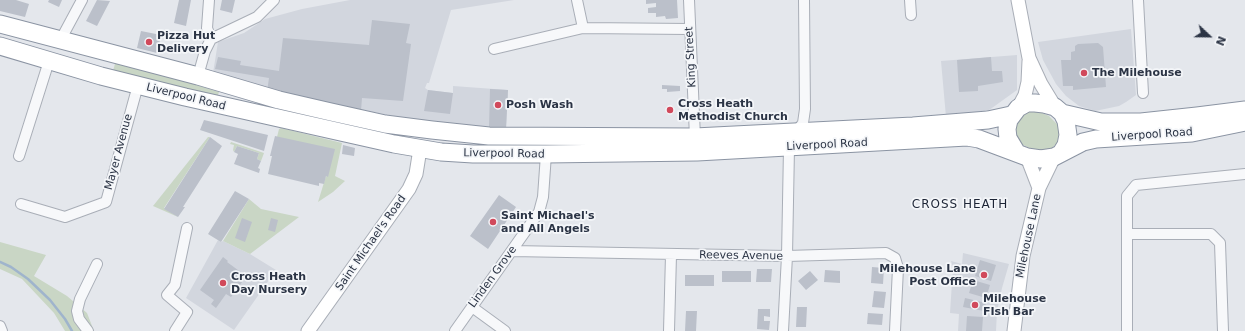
<!DOCTYPE html>
<style>
body{margin:0}
#map{position:relative;width:1245px;height:331px;overflow:hidden;background:#e4e7ec;font-family:"DejaVu Sans",sans-serif}
canvas{display:block}
.north{position:absolute;left:1189px;top:16px;width:40px;height:40px;-webkit-text-stroke:3px #f4f6f9;paint-order:stroke;rotate:112deg;font-size:11px;font-weight:700;line-height:16px;text-align:center;color:#2b3445}
.north::after{content:'';display:block;margin:auto;width:14px;height:18px;background:#2b3445;clip-path:polygon(50% 0,100% 100%,50% 72%,0 100%)}
</style>
<div id="map">
<canvas width="1245" height="331"></canvas>
<div class="north">N</div>
</div>
<script>
const c = document.querySelector('canvas').getContext('2d');
c.lineJoin = 'round';
function paint(path, color) { c.fillStyle = color; c.fill(path, 'evenodd'); }
const toPath = rows => new Path2D(rows.map(r => 'M' + r).join(''));
function stroke(path, color, width, dash) { c.strokeStyle = color; c.lineWidth = width; c.lineCap = dash ? 'butt' : 'round'; c.setLineDash(dash || []); c.stroke(path); }
function label(font, color, halo, rows, align = 'center') {
  c.font = font + ' "DejaVu Sans",sans-serif'; c.lineWidth = 3.5; c.setLineDash([]); c.textBaseline = 'middle'; c.strokeStyle = halo; c.fillStyle = color; for (const [text, x, y, turn = 0] of rows) {
    c.save(); c.translate(x, y); c.rotate((+turn || 0) * Math.PI / 180); c.textAlign = isNaN(turn) ? turn : align; if (halo) c.strokeText(text, 0, 0); c.fillText(text, 0, 0); c.restore();
  }
}
paint(toPath([
 [350,0,514,0,451,10,429,83,427,83,425,88,428,90,453,93,453,86,508,90,506,129,411,119,289,97,213,73,218,42,244,33,265,19,302,9],
 [1131,29,1136,95,1126,102,1119,106,1095,111,1079,106,1066,96,1056,84,1043,60,1038,42],
 [1017,55,1017,90,985,113,946,117,941,61],
 [218,240,221,242,223,241,250,254,276,270,234,330,186,298],
 [963,253,1009,264,1002,288,997,311,996,331,958,331,959,314,950,313,953,267,951,261,962,264]
]), '#d2d6de');
paint(toPath([
 [116,60,219,92,217,98,113,71],
 [1033,111,1042,113,1049,116,1059,126,1059,134,1057,143,1051,149,1042,151,1032,149,1021,144,1015,136,1014,128,1017,120,1024,113],
 [281,128,342,143,335,176,345,181,333,192,318,202,326,176,328,177,277,137,279,129],
 [208,137,210,137,164,208,178,217,153,206],
 [231,142,264,153,261,161,257,159,259,153,237,146,234,152,233,150,234,145,230,144],
 [249,199,261,209,299,217,250,254,223,241],
 [0,242,46,255,34,276,67,296,87,313,94,331,65,331,54,313,22,279,0,269]
]), '#c9d6c5');
stroke(toPath([
 [0,262,11,267,28,279,50,300,65,319,72,331]
]), '#9fb4cc', 2.5);
paint(toPath([
 [0,0,16,0,29,4,25,17,0,11],
 [49,0,62,0,59,7,48,2],
 [97,0,110,1,97,26,86,21],
 [179,0,191,0,186,26,174,23],
 [222,0,235,0,232,13,220,10],
 [646,0,677,0,678,18,666,19,665,16,656,17,656,13,648,13,648,8,656,7,656,3,646,4],
 [372,20,410,24,406,43,411,44,403,101,362,98,361,111,267,92,269,78,215,69,218,57,241,61,240,65,279,71,283,38,369,45],
 [141,31,161,35,157,53,137,48],
 [1098,43,1103,47,1106,87,1073,90,1073,86,1063,86,1061,60,1071,60,1071,52,1075,51,1075,46,1078,44],
 [991,57,992,71,1002,71,1003,82,978,86,978,91,959,92,957,60],
 [662,85,680,86,680,91,667,92,667,89,662,89],
 [490,89,508,90,506,129,489,129],
 [428,90,453,93,450,114,424,111],
 [204,120,268,135,264,151,200,130],
 [275,136,335,149,328,177,326,176,324,184,319,183,319,186,268,174,272,156,270,156],
 [210,137,222,146,183,207,185,207,178,217,164,209],
 [343,145,355,148,354,156,342,154],
 [237,146,259,153,257,159,261,161,258,168,260,169,259,173,234,164,238,154,234,152],
 [235,191,249,199,221,242,208,234],
 [499,195,516,207,488,249,470,236],
 [242,218,252,222,245,242,235,238],
 [271,218,278,220,275,232,268,230],
 [223,257,228,261,227,262,246,276,236,291,238,292,236,295,234,293,231,297,226,294,216,308,211,304,214,300,200,290],
 [980,260,996,265,991,281,975,276],
 [872,267,884,268,883,284,871,283],
 [757,269,772,269,771,282,756,282],
 [825,270,840,271,840,283,824,282],
 [722,271,751,271,751,282,722,282],
 [810,271,818,280,806,290,798,281],
 [685,275,714,275,714,286,685,286],
 [973,280,990,285,986,298,969,293],
 [874,291,886,292,884,308,872,307],
 [965,298,986,303,984,311,963,307],
 [797,307,807,307,806,327,796,327],
 [758,309,770,309,770,317,764,316,764,321,770,321,769,330,757,329],
 [686,311,697,311,696,331,685,331],
 [868,313,883,314,882,325,867,324],
 [967,316,983,317,982,331,966,331]
]), '#bbc0ca');
const street = toPath([
 [209,0,207,28,211,39],
 [577,0,583,28],
 [689,0,695,137],
 [910,0,911,15],
 [1138,0,1143,93],
 [61,39,82,0],
 [494,49,583,28,689,29],
 [198,76,205,51,211,39,257,17,274,0],
 [793,132,799,128,803,123,805,109,804,0],
 [19,156,49,61],
 [21,204,65,217,106,202,138,85],
 [1128,234,1211,234,1220,243,1223,331],
 [512,251,787,256,886,253,895,258,898,268,895,331],
 [472,307,505,331],
 [0,326,2,331],
 [88,331,79,319,77,311,80,299,97,264],
 [175,331,187,312,167,295,175,285,187,228],
 [455,331,539,212,543,197,546,154],
 [669,331,671,255],
 [783,331,787,256,789,148],
 [1127,331,1127,196,1136,185,1245,174]
]);
const secondary = toPath([
 [1018,0,1029,58,1041,84,1055,107],
 [1018,108,1025,95,1028,82,1029,61],
 [1027,157,1039,188],
 [308,331,409,189,416,174,420,149],
 [1014,331,1023,256,1039,188,1054,157]
]);
const highway = toPath([
 [0,24,198,76,279,100,331,112,385,124,432,130,489,136,695,137,913,126,988,120,1011,115],
 [0,46,101,76,185,97,394,144,441,152,473,154,546,154,697,152,967,137,979,139,1027,157,1041,159,1054,157,1083,142,1096,139,1192,133,1245,122],
 [1062,113,1101,122,1141,122,1197,116,1245,110],
 [1017,153,1008,138,1007,129,1009,120,1018,108,1027,103,1035,103,1044,104,1055,107,1062,113,1066,121,1068,135,1066,145,1061,153]
]);
stroke(street, '#a9aeb7', 12);
stroke(secondary, '#a9aeb7', 15);
stroke(highway, '#8b94a3', 19);
stroke(street, '#f7f8fa', 10);
stroke(secondary, '#fff', 13);
stroke(highway, '#fff', 17);
for (const [x, y, r, color] of [
 [149,42,4,"#d1495b"],
 [1084,73,4,"#d1495b"],
 [498,105,4,"#d1495b"],
 [670,110,4,"#d1495b"],
 [493,222,4,"#d1495b"],
 [984,275,4,"#d1495b"],
 [223,283,4,"#d1495b"],
 [975,305,4,"#d1495b"]
]) { const dot = new Path2D(); dot.arc(x, y, r, 0, 2 * Math.PI); c.fillStyle = color; c.fill(dot); stroke(dot, '#f4f6f9', 1.5); }
label('bold 11px', '#2b3445', '#f4f6f9', [
 ["Pizza Hut",157,36],
 ["Delivery",157,49],
 ["The Milehouse",1092,73],
 ["Cross Heath",678,104],
 ["Methodist Church",678,117],
 ["Posh Wash",506,105],
 ["Saint Michael's",501,216],
 ["and All Angels",501,229],
 ["Milehouse Lane",976,269,"right"],
 ["Post Office",976,282,"right"],
 ["Cross Heath",231,277],
 ["Day Nursery",231,290],
 ["Milehouse",983,299],
 ["FIsh Bar",983,312]
], 'left');
label('11px', '#2b3445', '#f4f6f9', [
 ["King Street",691,57,-93],
 ["Liverpool Road",186,97,14],
 ["Liverpool Road",1152,135,-4],
 ["Liverpool Road",827,145,-3],
 ["Mayer Avenue",119,152,-75],
 ["Liverpool Road",504,154,1],
 ["Milehouse Lane",1029,236,-78],
 ["Saint Michael's Road",371,243,-55],
 ["Reeves Avenue",741,256,1],
 ["Linden Grove",493,277,-54]
]);
c.letterSpacing = '1px';
label('12px', '#1d2536', '#f4f6f9', [
 ["CROSS HEATH",960,205]
]);
c.letterSpacing = '0px';
</script>
